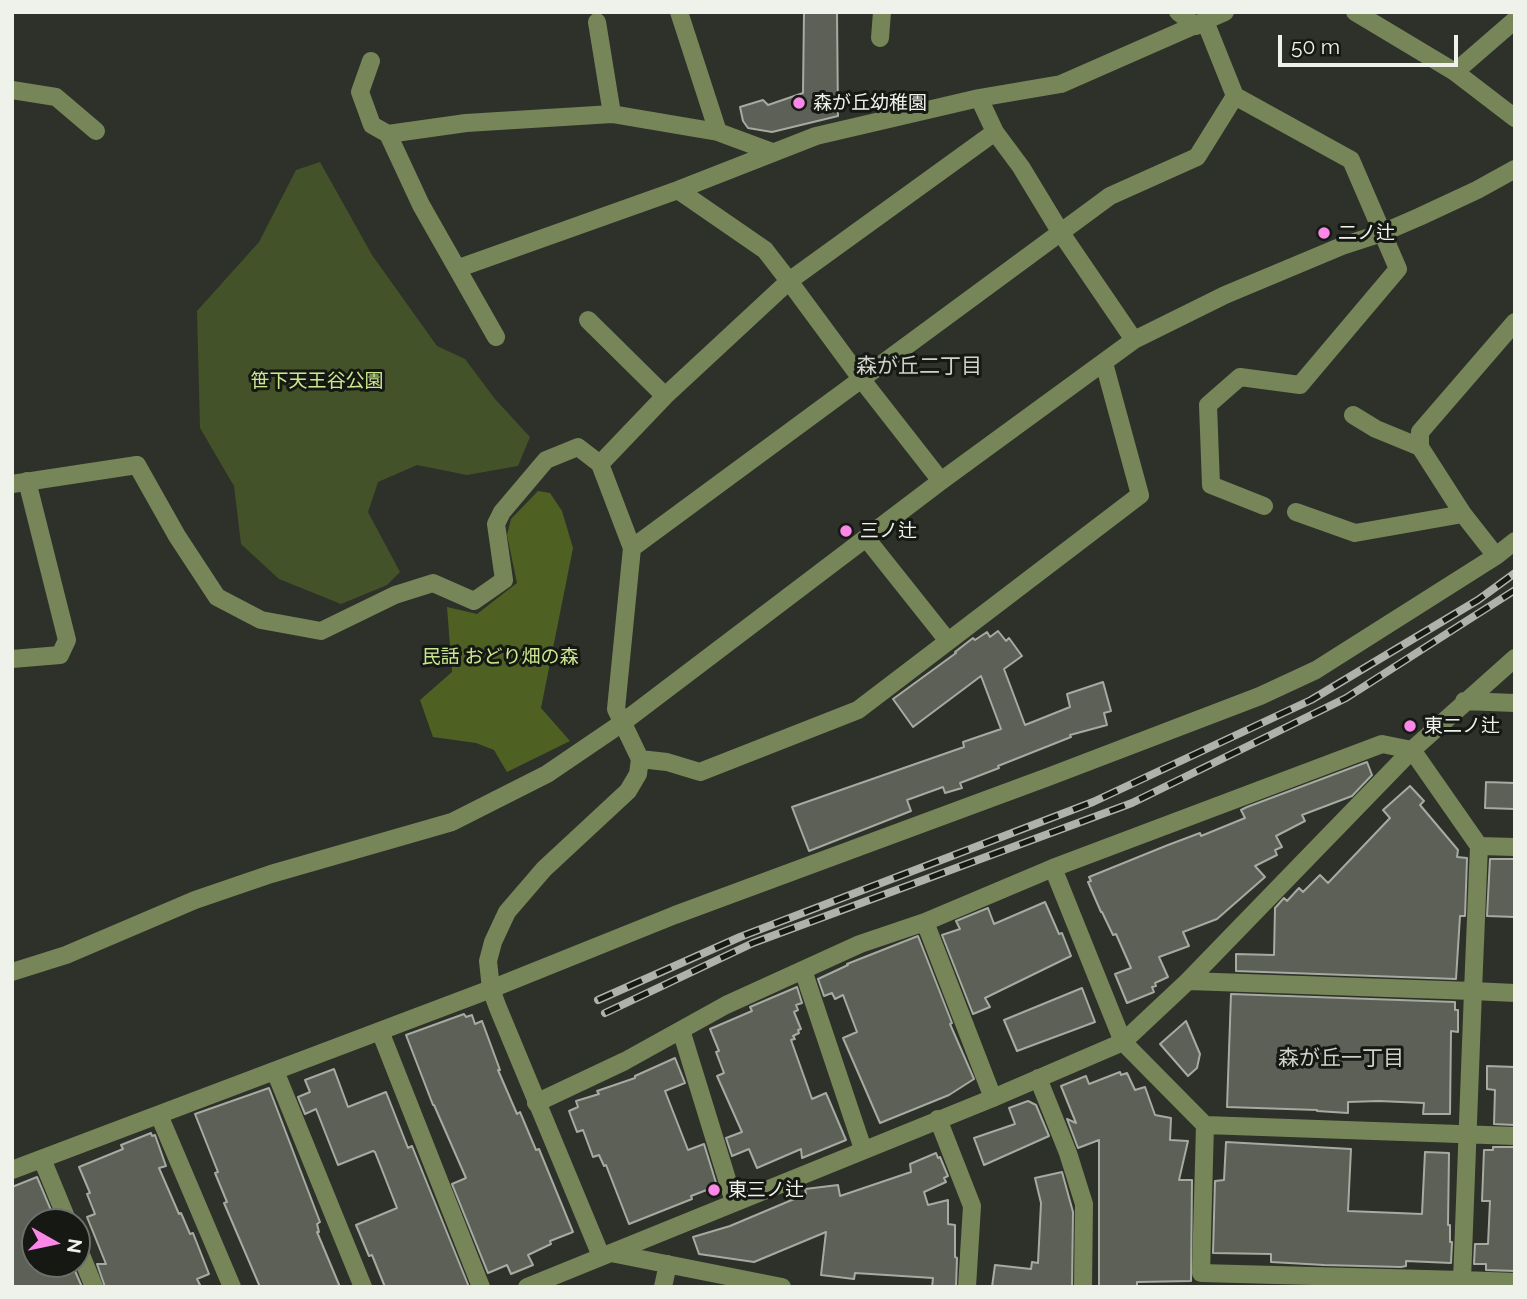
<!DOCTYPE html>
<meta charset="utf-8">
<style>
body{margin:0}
#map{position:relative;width:1527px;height:1299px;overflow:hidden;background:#2d3129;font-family:Raleway,sans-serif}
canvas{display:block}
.frame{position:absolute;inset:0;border:14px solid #eff1eb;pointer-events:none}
.north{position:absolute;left:21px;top:1208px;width:70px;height:70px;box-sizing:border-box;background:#161814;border:2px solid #6d6f6a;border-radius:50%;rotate:99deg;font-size:19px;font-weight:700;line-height:28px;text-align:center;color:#eff1eb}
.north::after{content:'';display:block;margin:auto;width:24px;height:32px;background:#fb87e6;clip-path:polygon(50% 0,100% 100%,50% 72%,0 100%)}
.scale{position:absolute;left:1278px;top:35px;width:180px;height:32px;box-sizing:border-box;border:4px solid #eff1eb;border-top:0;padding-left:9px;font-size:21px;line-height:24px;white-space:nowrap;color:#eff1eb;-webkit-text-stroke:5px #161814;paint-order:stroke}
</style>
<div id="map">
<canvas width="1527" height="1299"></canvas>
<div class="frame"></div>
<div class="north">N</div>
<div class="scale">50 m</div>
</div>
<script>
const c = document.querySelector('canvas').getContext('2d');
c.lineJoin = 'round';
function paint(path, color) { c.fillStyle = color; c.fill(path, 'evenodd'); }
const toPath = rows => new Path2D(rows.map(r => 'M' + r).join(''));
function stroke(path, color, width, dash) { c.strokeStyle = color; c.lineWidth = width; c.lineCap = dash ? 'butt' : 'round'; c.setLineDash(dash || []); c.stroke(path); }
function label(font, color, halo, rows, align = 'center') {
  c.font = font + ' Raleway,"Noto Sans JP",sans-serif'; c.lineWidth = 6; c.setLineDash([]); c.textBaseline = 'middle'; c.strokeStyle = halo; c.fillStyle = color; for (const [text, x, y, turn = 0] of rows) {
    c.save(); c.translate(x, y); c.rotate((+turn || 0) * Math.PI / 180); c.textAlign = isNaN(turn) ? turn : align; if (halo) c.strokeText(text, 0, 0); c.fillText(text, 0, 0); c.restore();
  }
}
paint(toPath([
 [320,162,372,255,437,346,465,359,495,399,530,437,518,466,467,475,417,465,378,482,368,512,400,572,387,585,341,604,279,579,241,544,234,486,200,428,197,311,259,242,296,170]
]), '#445229');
paint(toPath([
 [538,491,550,493,562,511,573,548,541,708,570,741,507,772,494,750,476,743,433,737,420,700,452,672,447,607,477,614,517,583,507,535,511,519]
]), '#4e6123');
const building = toPath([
 [804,12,837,12,838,116,772,132,748,128,743,121,740,107,763,100,768,105,803,93,804,12],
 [998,631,1006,641,1009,638,1022,656,1004,669,1025,725,1070,707,1067,694,1103,682,1111,711,1104,713,1107,725,1070,735,1071,737,998,766,999,768,960,783,962,788,945,793,943,787,907,800,911,811,809,851,792,807,964,747,963,742,1001,729,981,676,913,727,893,699,956,653,955,652,973,638,975,640,987,632,990,637,998,631],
 [1367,762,1372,775,1352,796,1302,815,1305,821,1276,836,1282,847,1275,850,1277,855,1255,866,1265,877,1217,919,1183,932,1189,946,1159,957,1168,977,1155,983,1156,986,1152,987,1154,992,1127,1003,1115,974,1131,968,1116,934,1113,935,1102,912,1101,912,1088,882,1091,881,1089,877,1168,845,1200,833,1201,836,1245,818,1241,810,1247,807,1367,762],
 [1486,782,1515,783,1515,809,1485,808,1486,782],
 [1410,786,1424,801,1420,805,1458,850,1457,857,1467,858,1465,916,1460,916,1456,979,1236,971,1236,954,1274,955,1275,908,1284,898,1287,901,1299,888,1303,892,1320,875,1328,883,1390,818,1383,810,1410,786],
 [1490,859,1515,859,1515,917,1487,916,1490,859],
 [1045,902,1059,934,1062,933,1071,956,985,998,990,1007,973,1014,942,935,960,929,956,921,988,908,994,924,1045,902],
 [918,936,952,1023,950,1024,974,1079,949,1095,880,1123,843,1038,857,1032,843,995,835,999,832,993,824,996,818,979,848,965,847,964,918,936],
 [797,987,802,1003,796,1005,798,1010,794,1012,801,1029,798,1030,799,1033,793,1036,795,1039,791,1040,812,1099,826,1093,846,1140,802,1158,801,1149,757,1168,749,1149,732,1156,726,1138,742,1132,717,1076,724,1073,716,1052,719,1051,710,1029,752,1011,750,1007,797,987],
 [1082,988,1095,1022,1017,1051,1004,1020,1082,988],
 [1231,994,1455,1002,1455,1010,1458,1010,1458,1032,1451,1031,1450,1114,1423,1114,1424,1103,1379,1101,1348,1102,1348,1113,1317,1111,1317,1110,1227,1107,1231,994],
 [464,1014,466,1017,472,1015,475,1024,482,1021,500,1070,498,1070,517,1114,520,1112,536,1150,539,1149,573,1232,550,1241,551,1244,528,1255,533,1265,511,1274,507,1265,488,1273,452,1184,466,1178,434,1105,433,1105,406,1035,464,1014],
 [1186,1021,1200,1054,1197,1068,1188,1076,1160,1044,1186,1021],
 [675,1058,685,1083,665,1091,688,1150,704,1144,717,1186,691,1196,692,1199,629,1224,606,1165,604,1166,599,1155,593,1157,583,1130,577,1132,569,1111,578,1107,576,1101,599,1094,597,1091,635,1078,635,1076,675,1058],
 [1487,1066,1515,1067,1514,1125,1494,1124,1495,1090,1487,1089,1487,1066],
 [334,1069,348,1107,386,1092,408,1148,412,1146,469,1287,385,1287,372,1255,369,1256,356,1225,397,1208,375,1152,373,1151,338,1165,316,1109,305,1114,298,1097,310,1092,305,1080,334,1069],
 [1120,1072,1121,1075,1127,1073,1135,1090,1145,1087,1155,1115,1171,1118,1170,1140,1188,1141,1179,1180,1192,1180,1191,1281,1137,1282,1137,1287,1099,1287,1099,1140,1078,1148,1067,1119,1076,1123,1061,1086,1086,1076,1089,1084,1120,1072],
 [269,1088,320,1222,317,1224,319,1232,317,1232,340,1287,260,1287,224,1203,227,1202,215,1173,218,1172,195,1114,269,1088],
 [1028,1101,1036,1105,1049,1136,984,1165,974,1138,1015,1124,1009,1108,1028,1101],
 [151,1133,152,1136,155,1135,166,1166,159,1168,179,1214,181,1213,190,1234,193,1233,209,1274,197,1279,201,1287,105,1287,97,1264,106,1264,87,1217,95,1214,87,1194,90,1193,79,1167,123,1149,121,1145,151,1133],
 [1226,1142,1351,1149,1348,1211,1422,1214,1425,1152,1449,1153,1448,1225,1450,1225,1450,1242,1452,1242,1451,1263,1406,1261,1406,1266,1401,1267,1324,1265,1271,1262,1271,1254,1213,1253,1215,1181,1224,1180,1226,1142],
 [1493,1147,1514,1147,1515,1271,1486,1270,1486,1264,1474,1264,1475,1244,1488,1244,1490,1201,1482,1201,1484,1150,1493,1150,1493,1147],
 [936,1153,938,1158,940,1157,948,1176,944,1178,946,1182,924,1192,928,1205,948,1200,948,1224,955,1225,955,1257,957,1258,956,1287,932,1287,933,1278,855,1273,854,1279,821,1275,826,1232,754,1262,699,1254,693,1237,730,1226,806,1194,805,1189,838,1185,840,1196,911,1172,910,1164,936,1153],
 [1062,1172,1073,1212,1072,1287,992,1287,995,1265,1031,1269,1032,1262,1038,1263,1041,1203,1035,1178,1062,1172],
 [37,1177,56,1222,35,1222,35,1264,72,1264,82,1287,12,1287,12,1187,37,1177]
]);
paint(building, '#5c6057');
stroke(building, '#a6aaa0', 2);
stroke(toPath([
 [679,12,718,132],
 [1178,12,1196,26],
 [1355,12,1455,72,1515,118],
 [1205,21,1235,96,1351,160,1398,269,1300,385,1240,377,1208,405,1211,485,1264,506],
 [597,22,612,114],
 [880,38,882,12],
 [371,61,360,92,372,125,388,134],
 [1455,72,1515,20],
 [12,90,56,97,96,131],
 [979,98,995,132,1021,167,1061,233,1134,340],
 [678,190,765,250,789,281,995,132],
 [459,268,678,190,816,136,979,98,1061,84,1225,12],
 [588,320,665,396],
 [496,337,421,205,388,134,466,123,612,114,718,132,772,152],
 [1353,415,1376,429,1420,447],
 [12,484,137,465,177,536,217,597,261,620,321,631,395,595,433,583,474,601,504,580,496,524,502,512,546,460,578,447,600,464],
 [1296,512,1355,533,1463,514],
 [866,538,948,641],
 [632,548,1110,196,1197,157,1235,96],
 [1496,556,1463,514,1420,447,1420,432,1515,322],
 [12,659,60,655,67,640,27,481],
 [1464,701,1515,703],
 [640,759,667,762,700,772,858,710,1140,495,1104,363],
 [1479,846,1515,847],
 [1053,868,1123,1042,1205,1125,1515,1136],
 [925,922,993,1098],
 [803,970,863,1149],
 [12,972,66,955,195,900,271,874,452,822,547,774,622,723,941,481,1134,340,1225,295,1342,246,1382,233,1419,217,1477,190,1515,169],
 [1188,981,1473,991,1462,1280,1201,1273,1205,1125],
 [681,1030,734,1202],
 [380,1031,481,1287],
 [275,1071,363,1287],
 [1038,1078,1068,1153,1084,1204,1083,1287],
 [536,1103,625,1061,726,1005,860,944,925,922,1053,868,1382,744,1412,750,1479,846,1473,991,1515,993],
 [159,1115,232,1287],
 [938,1119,972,1206,967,1287],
 [42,1159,68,1222],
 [12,1170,491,989,675,915,1048,777,1260,696,1316,670,1496,556,1515,541],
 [77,1245,94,1287],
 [611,1253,782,1287],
 [601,1256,498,1008,491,989,488,961,493,942,507,912,544,869,628,791,638,774,640,759,616,709,632,548,600,464,665,396,789,281,862,380,941,481],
 [1462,1280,1515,1282],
 [527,1287,993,1098,1123,1042,1188,981,1412,750,1515,658],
 [663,1287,668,1264]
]), '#768659', 18);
const rail = toPath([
 [598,1000,740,937,1093,802,1311,700,1478,600,1515,573],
 [605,1013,753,943,1132,803,1346,698,1515,590]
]);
stroke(rail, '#afb1ab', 8);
stroke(rail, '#161814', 5, [16]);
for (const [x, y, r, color] of [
 [799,103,7,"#fb87e6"],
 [1324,233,7,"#fb87e6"],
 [846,531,7,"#fb87e6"],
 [1410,726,7,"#fb87e6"],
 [714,1190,7,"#fb87e6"]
]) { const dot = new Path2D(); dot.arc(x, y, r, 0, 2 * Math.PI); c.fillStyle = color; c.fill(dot); stroke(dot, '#161814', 2.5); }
label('19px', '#eff1eb', '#161814', [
 ["森が丘幼稚園",813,103],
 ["二ノ辻",1338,233],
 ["三ノ辻",860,531],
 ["東二ノ辻",1424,726],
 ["東三ノ辻",728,1190]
], 'left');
label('19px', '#cae98f', '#161814', [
 ["笹下天王谷公園",317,381],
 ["民話 おどり畑の森",500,657]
]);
label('21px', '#ced2c8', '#161814', [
 ["森が丘二丁目",919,367],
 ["森が丘一丁目",1341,1059]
]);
</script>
